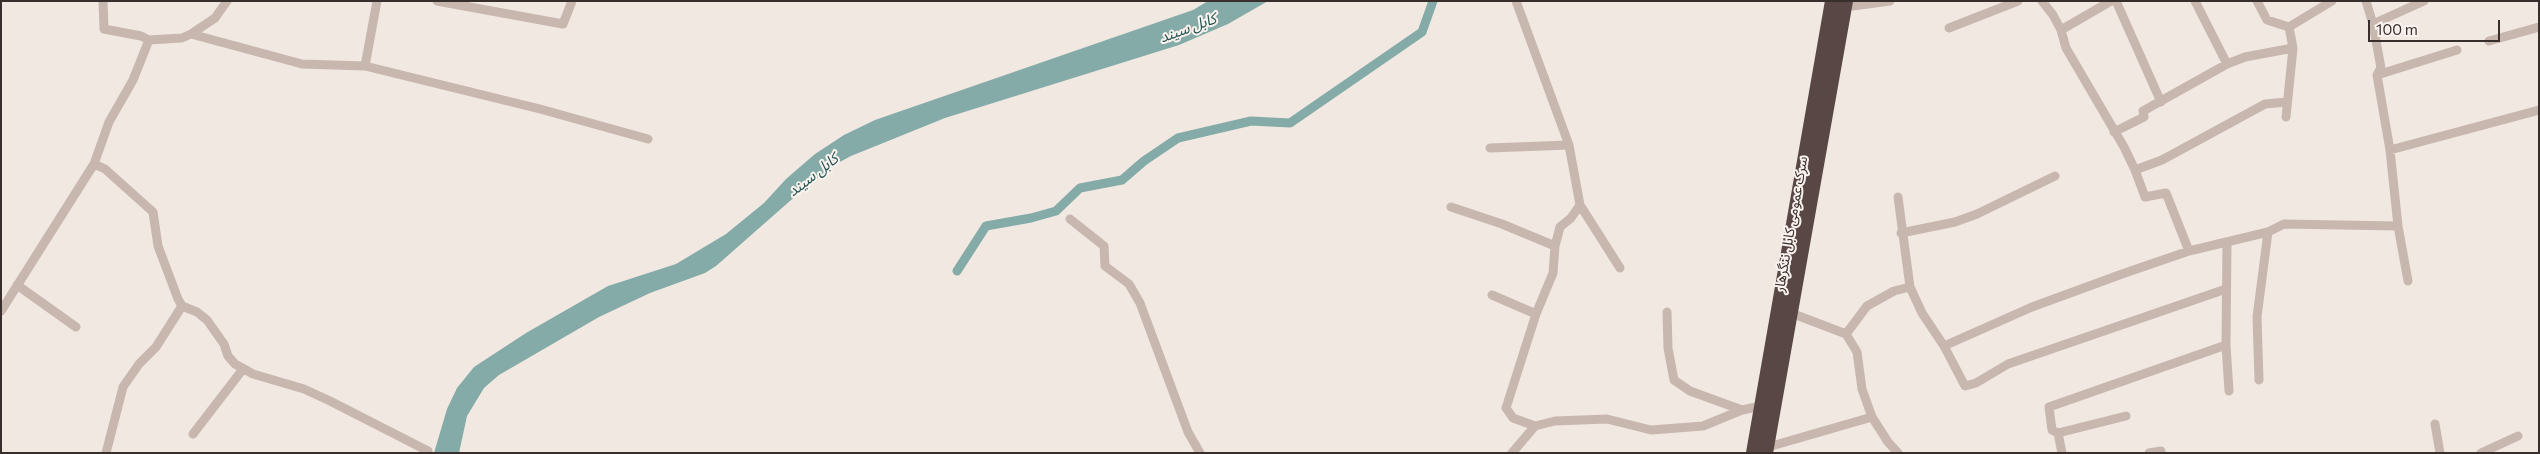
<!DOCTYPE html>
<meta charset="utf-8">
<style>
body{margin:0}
#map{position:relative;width:2540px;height:454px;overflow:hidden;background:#f1e8e2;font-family:Commissioner,sans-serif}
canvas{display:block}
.frame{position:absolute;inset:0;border:2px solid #382e2c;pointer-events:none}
.scale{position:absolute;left:2368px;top:20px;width:132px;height:22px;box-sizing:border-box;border:2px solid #382e2c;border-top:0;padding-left:6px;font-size:15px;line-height:18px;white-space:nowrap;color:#382e2c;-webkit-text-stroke:4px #f9f2ee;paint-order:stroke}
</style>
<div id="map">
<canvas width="2540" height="454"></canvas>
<div class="frame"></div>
<div class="scale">100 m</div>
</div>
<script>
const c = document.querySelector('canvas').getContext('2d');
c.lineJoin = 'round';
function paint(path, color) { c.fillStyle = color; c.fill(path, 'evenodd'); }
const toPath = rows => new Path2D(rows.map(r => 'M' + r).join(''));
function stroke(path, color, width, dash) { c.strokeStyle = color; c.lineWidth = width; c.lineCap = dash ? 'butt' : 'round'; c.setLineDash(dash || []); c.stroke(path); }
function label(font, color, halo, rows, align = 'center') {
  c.font = font + ' Commissioner,"Noto Sans Arabic",sans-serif'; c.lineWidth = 4; c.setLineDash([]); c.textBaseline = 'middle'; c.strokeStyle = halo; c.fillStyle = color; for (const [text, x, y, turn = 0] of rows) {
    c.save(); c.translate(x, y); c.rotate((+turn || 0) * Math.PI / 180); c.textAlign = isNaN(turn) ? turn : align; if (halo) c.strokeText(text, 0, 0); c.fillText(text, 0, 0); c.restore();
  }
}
paint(toPath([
 [1208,1,1268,1,1228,24,1179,45,945,118,851,156,836,164,799,193,716,266,705,273,650,293,599,317,499,375,484,388,467,416,459,453,434,453,447,409,457,388,474,367,526,333,608,286,676,264,726,234,764,203,786,179,815,154,844,135,875,120,1193,10]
]), '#84aba7');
stroke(toPath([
 [957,271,986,226,1031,218,1056,211,1080,188,1122,180,1144,161,1178,138,1251,121,1290,123,1422,32,1433,1]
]), '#84aba7', 9);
stroke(toPath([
 [103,1,104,29,141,36,149,40,182,38,191,34,302,64,365,66,540,109,648,139],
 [437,1,563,24,572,1],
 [1516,1,1569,145,1580,205,1620,268],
 [2042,1,2053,15,2061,30,2066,48,2124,147,2135,170,2145,197,2166,193,2189,251],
 [2116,1,2161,102],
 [2195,1,2227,64],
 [2257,1,2267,20,2289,27,2332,1],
 [2366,1,2373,24,2381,68,2377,75,2390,150,2398,226,2408,281],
 [1845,7,1890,1],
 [2373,24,2424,1],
 [1949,28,2018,1],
 [2061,30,2111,1],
 [191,34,215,18,227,1],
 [2489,41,2539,27],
 [365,66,377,1],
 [2377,75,2457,50],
 [2286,117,2293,48,2289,27],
 [2114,132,2144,117,2143,111,2227,64,2245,57,2293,48],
 [1490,148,1569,145],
 [2390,150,2539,110],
 [94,164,105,169,153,212,158,246,178,299,182,306,197,312,207,320,224,344,228,356,235,364,253,374,304,389,330,401,428,451],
 [2135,170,2162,160,2265,104,2287,102],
 [1898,197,1910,287,1922,313,1944,346,1965,386,1976,383,2008,364,2226,289],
 [1451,207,1502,224,1555,246],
 [1070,219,1104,246,1105,266,1129,284,1140,303,1188,432,1200,453],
 [1901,233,1955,222,1977,214,2055,176],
 [2227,242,2226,345,2229,391],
 [17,285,76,327],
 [1492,295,1536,314],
 [1,311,94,164,109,122,133,80,149,40],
 [1667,312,1668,348,1674,380,1690,391,1742,410],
 [1791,313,1846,334,1857,352,1862,389,1872,417],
 [1846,334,1867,306,1894,291,1910,287],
 [1944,346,2032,307,2122,274,2189,251,2268,232,2284,224,2398,226],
 [2259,380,2257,317,2268,232],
 [2435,424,2440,453],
 [1535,426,1513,418,1506,408,1536,314,1553,273,1555,246,1560,227,1571,218,1580,205],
 [2058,433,2126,416],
 [193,434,243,369],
 [1768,447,1872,417,1888,442,1898,453],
 [106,453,123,387,139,364,156,347,182,306],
 [1512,453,1535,426,1555,421,1607,419,1651,430,1703,426,1742,410,1761,406],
 [2062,453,2058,433,2052,430,2049,407,2226,345],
 [2149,453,2161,451],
 [2481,453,2518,436]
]), '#c8b7af', 9);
stroke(toPath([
 [1753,453,1832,1],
 [1766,453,1846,1]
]), '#584744', 14);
label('14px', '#382e2c', '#f9f2ee', [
 ["سرک عمومی کابل ننگرهار",1791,224,-80]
]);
label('italic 15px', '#265551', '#f9f2ee', [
 ["کابل سيند",1188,28,-20],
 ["کابل سيند",813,175,-38]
]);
</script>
